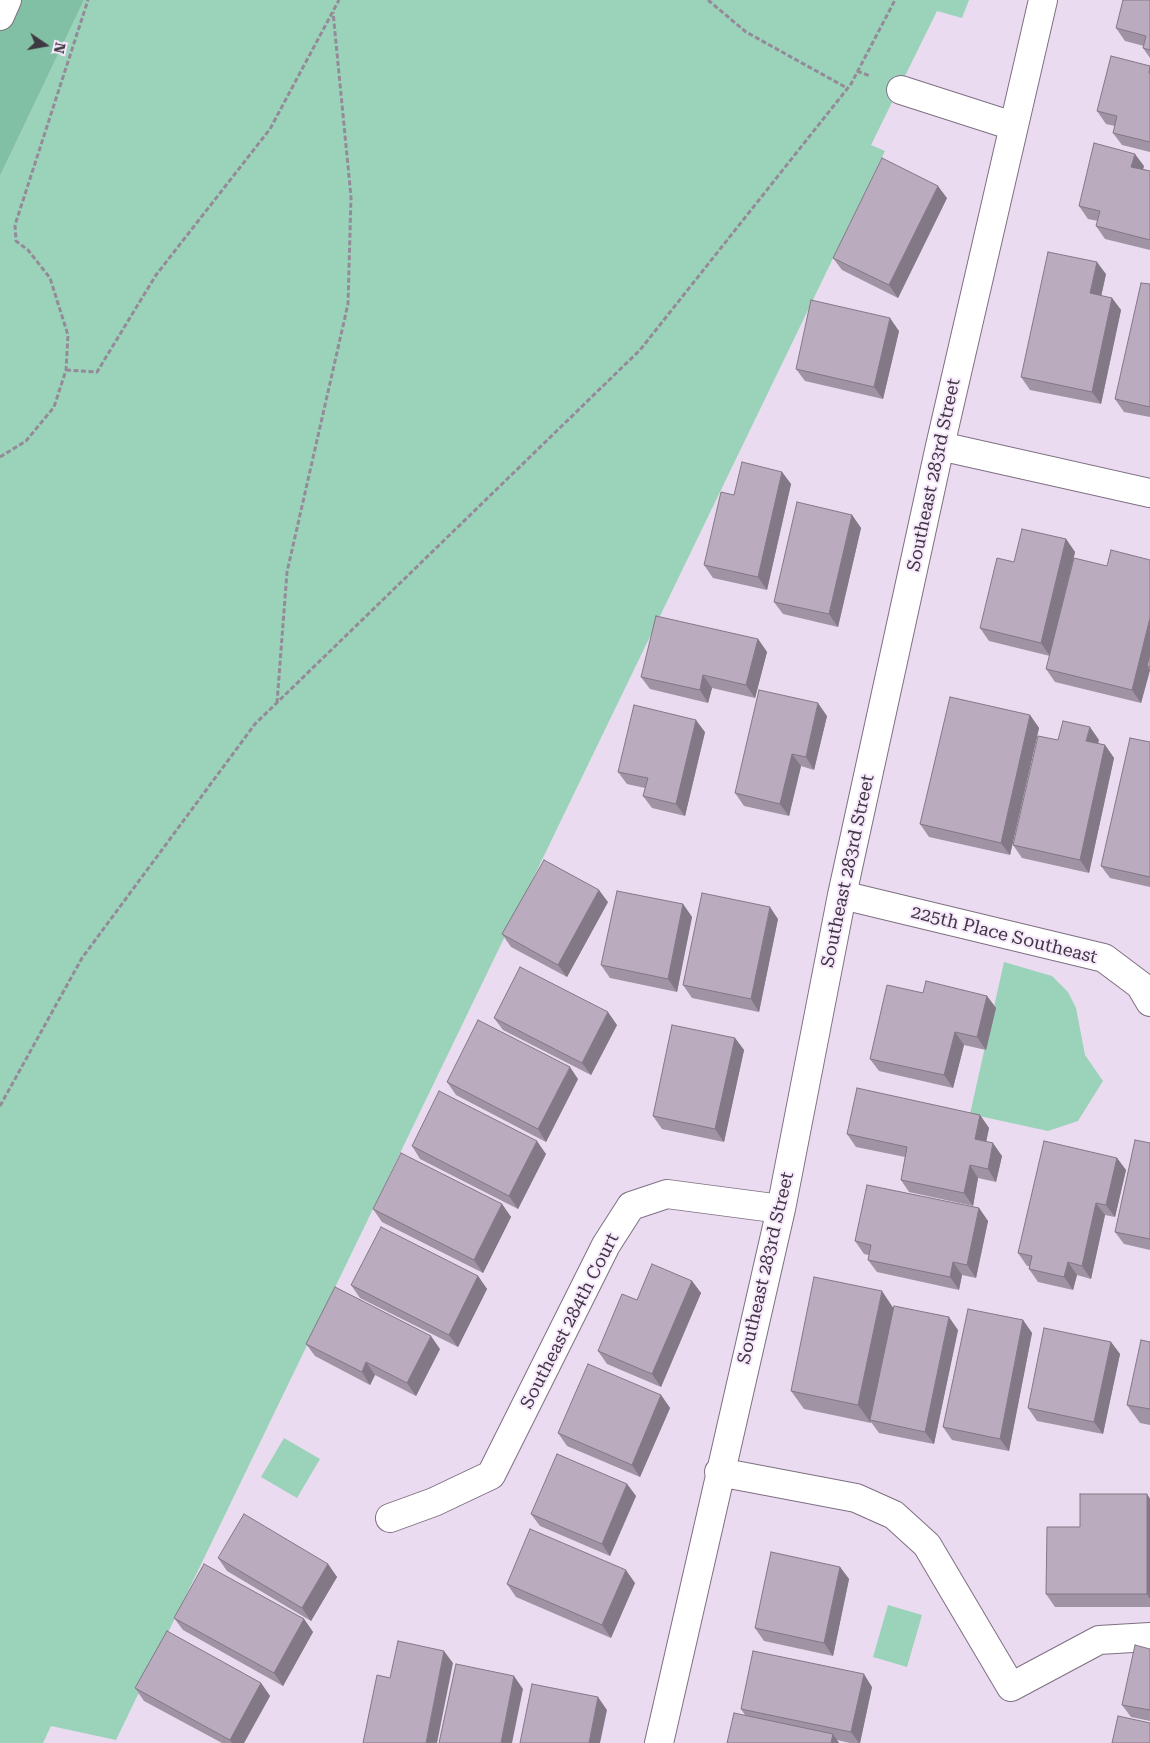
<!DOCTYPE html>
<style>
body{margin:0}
#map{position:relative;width:1150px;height:1743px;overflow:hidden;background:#ebdbf0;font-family:"Roboto Serif",serif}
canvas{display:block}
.north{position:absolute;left:20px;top:20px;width:50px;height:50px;-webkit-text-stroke:4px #f8e8fd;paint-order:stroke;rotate:102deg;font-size:14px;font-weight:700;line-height:20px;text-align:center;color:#3e3840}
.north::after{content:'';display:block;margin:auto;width:18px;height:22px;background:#3e3840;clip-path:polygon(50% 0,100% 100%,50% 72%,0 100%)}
</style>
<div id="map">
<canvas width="1150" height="1743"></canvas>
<div class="north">N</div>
</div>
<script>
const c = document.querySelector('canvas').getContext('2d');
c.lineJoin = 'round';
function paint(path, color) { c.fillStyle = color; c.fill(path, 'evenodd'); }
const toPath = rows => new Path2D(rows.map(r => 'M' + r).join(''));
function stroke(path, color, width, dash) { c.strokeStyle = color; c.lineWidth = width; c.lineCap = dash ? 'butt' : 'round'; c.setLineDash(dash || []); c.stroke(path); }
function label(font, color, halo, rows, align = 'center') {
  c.font = font + ' "Roboto Serif",serif'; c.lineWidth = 4; c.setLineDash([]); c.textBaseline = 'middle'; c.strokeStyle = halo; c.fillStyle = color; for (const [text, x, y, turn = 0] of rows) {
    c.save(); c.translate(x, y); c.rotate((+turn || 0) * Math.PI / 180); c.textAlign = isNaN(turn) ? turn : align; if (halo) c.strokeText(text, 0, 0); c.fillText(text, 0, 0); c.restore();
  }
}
paint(toPath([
 [84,0,969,0,962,18,937,11,871,145,885,151,116,1740,51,1726,43,1743,0,1743,0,176],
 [1004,962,1052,976,1068,992,1076,1008,1085,1055,1103,1081,1078,1121,1048,1131,970,1114],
 [284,1438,320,1459,297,1498,261,1477],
 [888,1605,922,1615,907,1667,873,1657]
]), '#9ad3b9');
paint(toPath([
 [0,0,84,0,0,176]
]), '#81c0a4');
const minor = toPath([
 [0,16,7,0],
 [901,90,1013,126],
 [940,446,1150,493],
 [842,895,1104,958,1140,985,1150,1002],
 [719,1472,856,1498,894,1515,927,1545,1011,1687,1099,1640,1150,1637],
 [390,1518,434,1502,491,1475,606,1245,631,1206,667,1194,781,1209],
 [659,1743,781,1209,842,895,940,446,1043,0]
]);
stroke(minor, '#7e7082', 30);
stroke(toPath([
 [708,0,746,32,847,88],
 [857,71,870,76],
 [66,370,97,372,156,275,270,129,339,0],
 [0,457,26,441,54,407,66,370,68,335,50,278,28,250,16,241,15,225,88,0],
 [277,703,287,572,348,304,351,197,333,12],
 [0,1106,82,958,255,724,640,350,851,84,895,0]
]), '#958a99', 3, [5, 2.5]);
stroke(minor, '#fff', 28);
paint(toPath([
 [1150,0,1150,58,1143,48,1144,46,1125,41,1116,28],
 [1150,66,1150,152,1122,145,1113,133,1115,126,1106,124,1097,111],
 [1144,166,1143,169,1150,171,1150,250,1105,239,1096,226,1098,221,1088,219,1079,206],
 [947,198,898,298,842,270,833,258],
 [1106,274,1101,296,1112,298,1121,310,1101,404,1030,390,1021,377],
 [1150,284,1150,417,1124,412,1115,399],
 [899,331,883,399,805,381,796,369],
 [782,472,791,484,767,590,713,578,704,565,734,495],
 [852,515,861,528,838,627,783,614,774,602],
 [1066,539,1075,552,1050,656,989,641,980,628,1014,562],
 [1150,560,1150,670,1141,703,1055,682,1046,669],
 [758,639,767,652,755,698,712,688,708,703,650,689,641,677],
 [1030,715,1039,728,1010,855,929,837,920,824],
 [827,716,814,770,801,766,789,816,744,806,735,793],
 [705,732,685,816,652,808,643,796,645,788,627,784,618,772],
 [1058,740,1099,740,1098,743,1105,745,1114,758,1089,873,1022,858,1013,845],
 [1150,742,1150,887,1110,878,1101,866],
 [608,902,567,977,511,947,502,934],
 [683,904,692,917,677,992,610,978,601,965],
 [778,919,759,1012,692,998,683,985],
 [923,993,987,996,996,1008,986,1050,964,1045,953,1088,879,1071,870,1059],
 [494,1018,617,1025,591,1075,503,1030],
 [735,1038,744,1050,724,1142,662,1129,653,1116],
 [578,1079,546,1142,456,1095,447,1082],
 [980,1115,989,1128,986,1142,1002,1156,996,1182,978,1178,973,1206,909,1192,901,1180,905,1157,856,1147,847,1134],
 [1150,1143,1150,1250,1124,1244,1115,1232],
 [412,1146,546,1154,518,1209,420,1159],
 [1117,1158,1126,1170,1115,1217,1105,1215,1091,1279,1077,1275,1073,1290,1038,1282,1029,1269,1029,1266,1027,1266,1018,1253],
 [502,1204,511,1217,483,1273,382,1222,373,1209],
 [979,1208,988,1221,976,1278,962,1275,959,1290,877,1272,868,1260,869,1255,864,1254,855,1241],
 [478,1276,487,1289,458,1347,360,1298,351,1285],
 [692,1281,701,1293,661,1387,607,1364,598,1351],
 [893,1308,958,1330,934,1444,879,1433,871,1422,871,1423,804,1409,791,1391],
 [1023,1320,1032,1333,1009,1451,952,1440,943,1427],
 [1111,1342,1120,1354,1103,1434,1037,1421,1028,1408],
 [1150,1342,1150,1425,1140,1423,1127,1405],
 [306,1344,440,1349,416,1396,375,1375,370,1385,315,1356],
 [661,1395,670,1408,640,1477,567,1446,558,1433],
 [627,1484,636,1496,610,1556,540,1526,531,1514],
 [1147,1494,1150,1499,1150,1607,1055,1607,1046,1594,1080,1527],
 [218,1558,328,1564,337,1577,311,1621,227,1571],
 [840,1567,849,1579,833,1656,764,1641,755,1628],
 [635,1583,611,1638,516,1597,507,1584],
 [174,1618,304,1619,313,1632,283,1686,183,1630],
 [1150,1649,1150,1721,1131,1717,1122,1705],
 [261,1683,270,1696,244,1743,222,1743,144,1701,135,1688],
 [872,1687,860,1743,850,1743,837,1740,839,1743,745,1715,741,1709]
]), '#a093a4');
paint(toPath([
 [1135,154,1144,166,1140,179,1131,167],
 [938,186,947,198,898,298,889,285],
 [1097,262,1106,274,1099,306,1090,293],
 [1112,298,1121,310,1101,404,1092,392],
 [890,318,899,331,883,399,874,387],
 [782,472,791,484,767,590,758,577],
 [852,515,861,528,838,627,829,614],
 [1066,539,1075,552,1050,656,1041,643],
 [1150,618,1150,667,1147,666,1150,670,1141,703,1132,690],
 [758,639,767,652,755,698,746,685],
 [703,675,712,688,708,703,700,690],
 [818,703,827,716,814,770,806,757],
 [1030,715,1039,728,1010,855,1001,843],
 [696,720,705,732,685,816,676,804],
 [1090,727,1099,740,1095,753,1086,741],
 [1105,745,1114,758,1089,873,1080,860],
 [792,754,801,766,789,816,780,804],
 [599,890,608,902,567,977,558,965],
 [683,904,692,917,677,992,668,979],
 [770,907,778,919,759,1012,751,999],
 [987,996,996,1008,986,1050,977,1037],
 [608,1012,617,1025,591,1075,582,1063],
 [955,1032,964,1045,953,1088,944,1075],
 [735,1038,744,1050,724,1142,715,1129],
 [570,1067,578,1079,546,1142,538,1129],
 [980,1115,989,1128,984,1152,975,1139],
 [537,1141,546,1154,518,1209,509,1196],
 [993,1143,1002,1156,996,1182,988,1169],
 [1117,1158,1126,1170,1115,1217,1106,1205],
 [970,1165,978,1178,973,1206,964,1193],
 [1096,1203,1105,1215,1091,1279,1082,1266],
 [502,1204,511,1217,483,1273,474,1260],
 [979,1208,988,1221,976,1278,967,1265],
 [953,1262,962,1275,959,1290,950,1277],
 [1068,1262,1077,1275,1073,1290,1064,1277],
 [478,1276,487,1289,458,1347,449,1335],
 [692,1281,701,1293,661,1387,652,1374],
 [882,1291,894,1309,870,1420,871,1423,858,1405],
 [949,1317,958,1330,934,1444,925,1432],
 [1023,1320,1032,1333,1009,1451,1000,1439],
 [431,1336,440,1349,416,1396,407,1383],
 [1111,1342,1120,1354,1103,1434,1094,1422],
 [366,1362,375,1375,370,1385,362,1372],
 [661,1395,670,1408,640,1477,632,1465],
 [627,1484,636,1496,610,1556,602,1544],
 [1147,1494,1150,1499,1150,1599,1147,1594],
 [328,1564,337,1577,311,1621,302,1608],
 [840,1567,849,1579,833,1656,824,1643],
 [626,1570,635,1583,611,1638,602,1625],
 [304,1619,313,1632,283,1686,274,1673],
 [444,1651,453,1663,437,1743,426,1743],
 [864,1674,872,1687,860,1743,859,1743,851,1732],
 [514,1676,523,1689,512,1743,501,1743],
 [261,1683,270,1696,244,1743,232,1743,230,1740],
 [598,1697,607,1710,600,1743,589,1743],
 [833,1734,839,1743,831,1743]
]), '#827886');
const building = toPath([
 [1123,0,1150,0,1150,50,1143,48,1146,36,1116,28,1123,0],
 [1111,56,1150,66,1149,73,1150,73,1150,142,1113,133,1117,116,1097,111,1111,56],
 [1094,143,1135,154,1131,167,1150,171,1150,240,1096,226,1100,211,1079,206,1094,143],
 [882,158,938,186,889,285,833,258,882,158],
 [1048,252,1097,262,1090,293,1112,298,1092,392,1021,377,1048,252],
 [1141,283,1150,284,1150,407,1115,399,1141,283],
 [811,300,890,318,874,387,796,369,811,300],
 [742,462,782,472,758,577,704,565,721,492,734,495,742,462],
 [797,502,852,515,829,614,774,602,797,502],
 [1022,529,1066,539,1041,643,980,628,997,558,1014,562,1022,529],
 [1111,550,1150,560,1150,618,1132,690,1046,669,1074,558,1107,566,1111,550],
 [656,616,758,639,746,685,703,675,700,690,641,677,656,616],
 [1150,654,1150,667,1147,666,1150,654],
 [759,690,818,703,806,757,792,754,780,804,735,793,759,690],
 [950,697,1030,715,1001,843,920,824,950,697],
 [634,705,696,720,676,804,643,796,648,778,618,772,634,705],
 [1063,721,1090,727,1086,741,1105,745,1080,860,1013,845,1038,736,1058,740,1063,721],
 [1130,738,1150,742,1150,877,1101,866,1130,738],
 [544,860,599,890,558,965,502,934,544,860],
 [617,891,683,904,668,979,601,965,617,891],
 [702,893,770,907,751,999,683,985,702,893],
 [520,967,608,1012,582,1063,494,1018,520,967],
 [926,981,987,996,977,1037,955,1032,944,1075,870,1059,887,985,923,993,926,981],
 [478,1020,570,1067,538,1129,447,1082,478,1020],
 [672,1025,735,1038,715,1129,653,1116,672,1025],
 [857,1088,980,1115,975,1139,993,1143,988,1169,970,1165,964,1193,901,1180,907,1147,847,1134,857,1088],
 [439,1091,537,1141,509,1196,412,1146,439,1091],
 [1135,1140,1150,1143,1150,1239,1115,1232,1135,1140],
 [1044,1141,1117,1158,1106,1205,1096,1203,1082,1266,1068,1262,1064,1277,1029,1269,1032,1256,1018,1253,1044,1141],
 [401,1153,502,1204,474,1260,373,1209,401,1153],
 [867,1185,979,1208,967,1265,953,1262,950,1277,868,1260,871,1245,855,1241,867,1185],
 [381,1227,478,1276,449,1335,351,1285,381,1227],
 [652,1264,692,1281,652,1374,598,1351,622,1294,637,1300,652,1264],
 [814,1277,882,1291,858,1405,791,1391,814,1277],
 [335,1287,431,1336,407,1383,366,1362,362,1372,306,1344,335,1287],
 [894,1306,949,1317,925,1432,870,1420,894,1306],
 [968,1309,1023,1320,1000,1439,943,1427,968,1309],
 [1044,1328,1111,1342,1094,1422,1028,1408,1044,1328],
 [1141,1340,1150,1342,1150,1409,1127,1405,1141,1340],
 [588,1364,661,1395,632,1465,558,1433,588,1364],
 [557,1454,627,1484,602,1544,531,1514,557,1454],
 [1080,1494,1147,1494,1147,1594,1046,1594,1047,1527,1080,1527,1080,1494],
 [244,1514,328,1564,302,1608,218,1558,244,1514],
 [530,1529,626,1570,602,1625,507,1584,530,1529],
 [771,1552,840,1567,824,1643,755,1628,771,1552],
 [204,1564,304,1619,274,1673,174,1618,204,1564],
 [167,1631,261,1683,230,1740,135,1688,167,1631],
 [398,1641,444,1651,426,1743,363,1743,377,1675,390,1678,398,1641],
 [1135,1645,1150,1649,1150,1710,1122,1705,1135,1645],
 [753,1651,864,1674,851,1732,741,1709,753,1651],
 [456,1664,514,1676,501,1743,439,1743,456,1664],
 [532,1684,598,1697,589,1743,520,1743,532,1684],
 [734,1713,833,1734,831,1743,727,1743,734,1713],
 [1118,1716,1150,1723,1150,1743,1112,1743,1118,1716]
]);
paint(building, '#baabbf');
stroke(building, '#827886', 1);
label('18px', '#3e3840', '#f8e8fd', [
 ["Southeast 283rd Street",934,475,-78],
 ["Southeast 283rd Street",848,871,-78],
 ["225th Place Southeast",1004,935,14],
 ["Southeast 283rd Street",766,1268,-77],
 ["Southeast 284th Court",570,1321,-63]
]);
</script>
